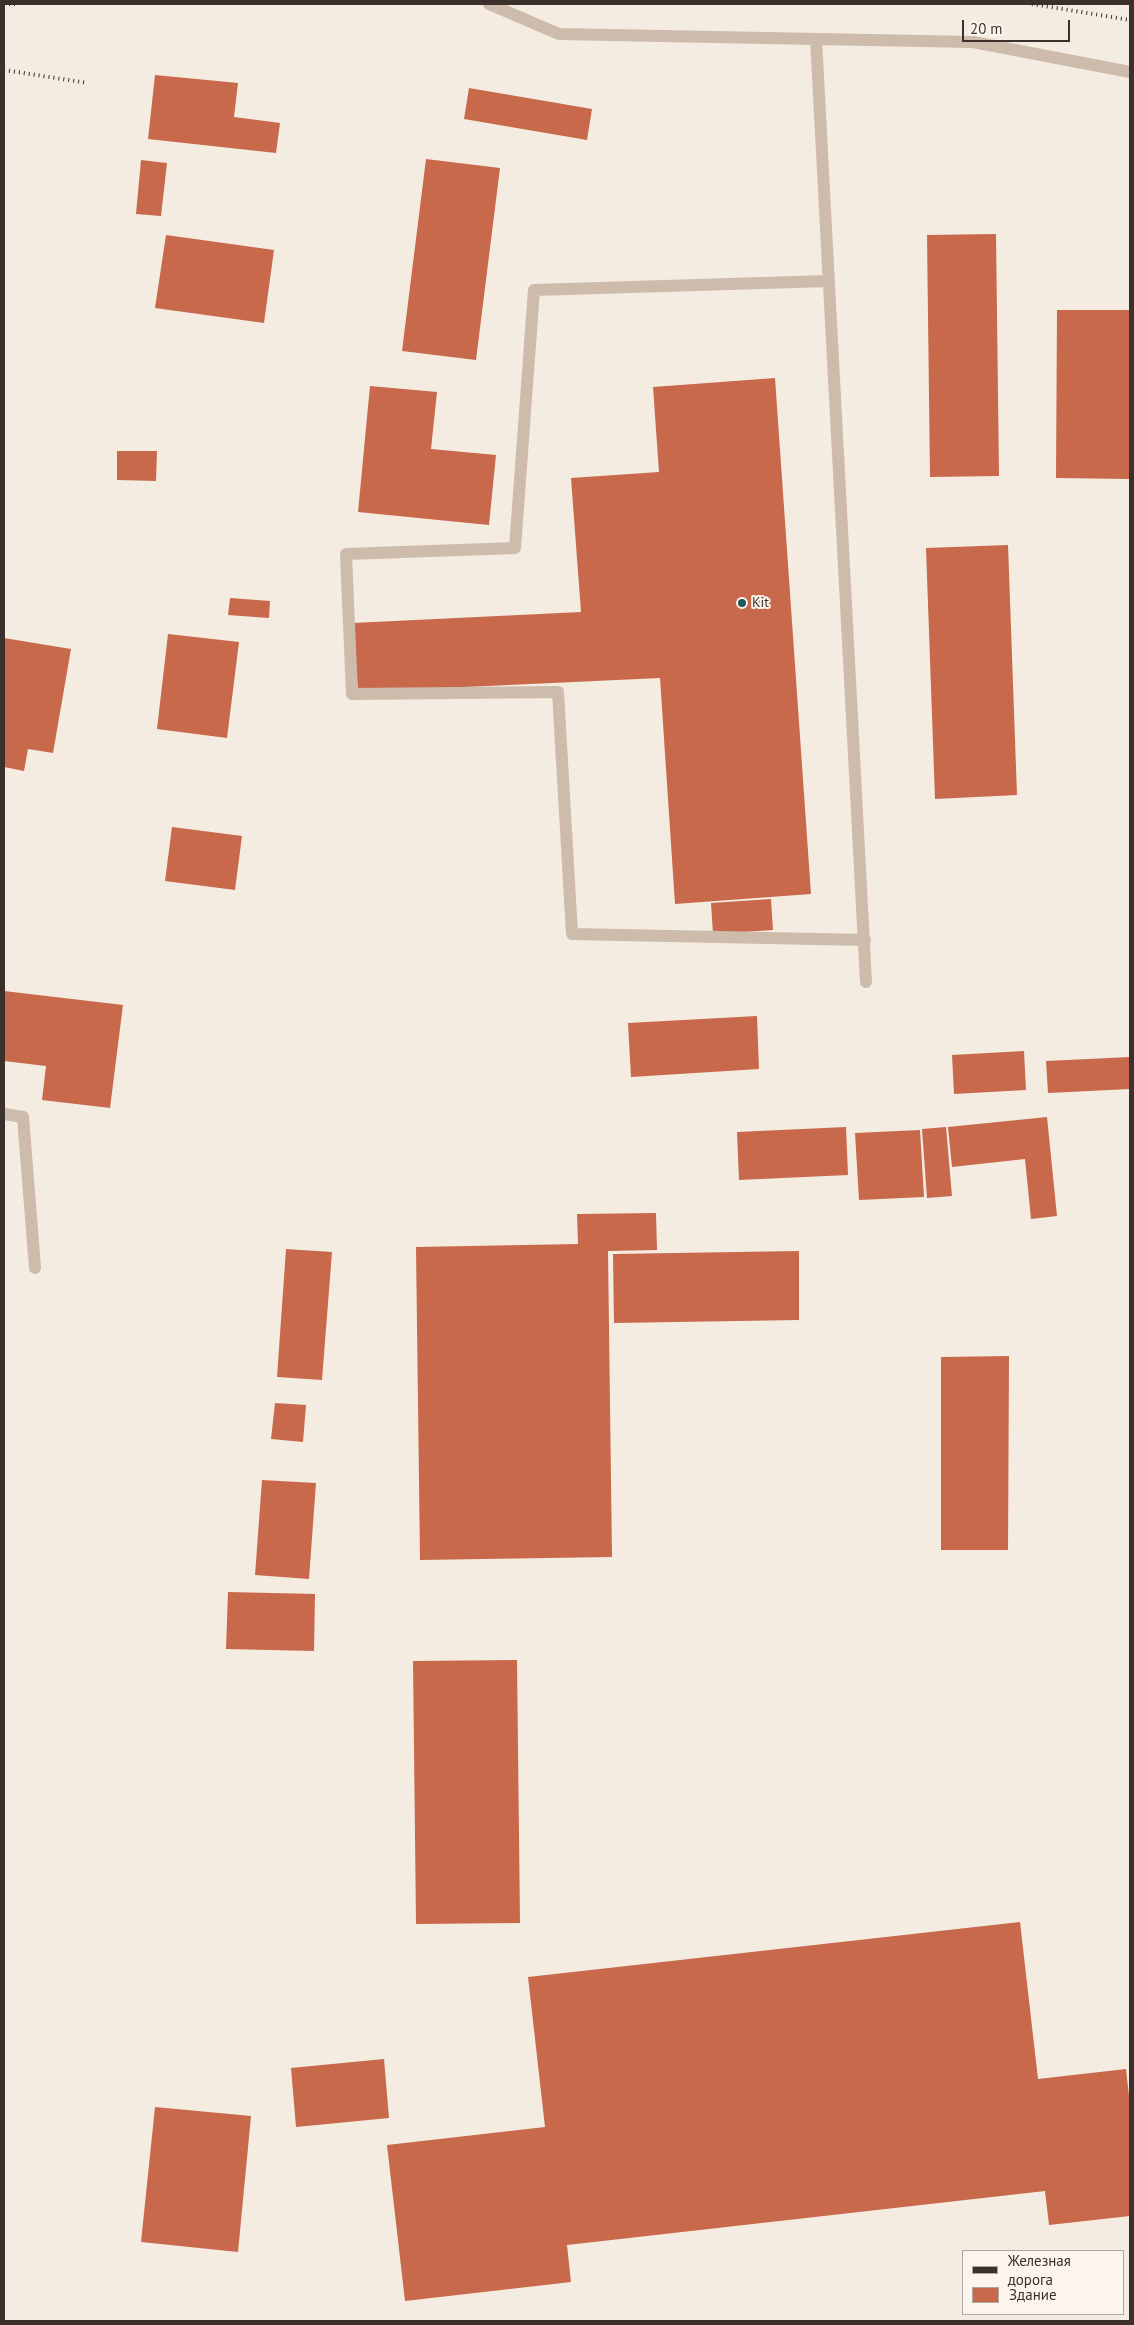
<!DOCTYPE html>
<meta charset="utf-8">
<style>
body{margin:0}
#map{position:relative;width:1134px;height:2325px;overflow:hidden;background:#f4ebe1;font-family:"PT Sans",sans-serif}
canvas{display:block}
.frame{position:absolute;inset:0;border:5px solid #3b302b;pointer-events:none}
.legend{position:absolute;left:962px;top:2250px;width:162px;height:65px;box-sizing:border-box;background:#fbf5ee;border:1px solid #aea6a0;margin:0;padding:6px 9px;list-style:none;font-size:15px;color:#3b302b}
.legend li{display:flex;align-items:center;gap:10px;height:25px}
.legend b{width:25px;border:1px solid #aea6a0}
.scale{position:absolute;left:962px;top:20px;width:108px;height:22px;box-sizing:border-box;border:2px solid #3b302b;border-top:0;padding-left:6px;font-size:15px;line-height:18px;white-space:nowrap;color:#3b302b;-webkit-text-stroke:4px #fbf5ee;paint-order:stroke}
</style>
<div id="map">
<canvas width="1134" height="2325"></canvas>
<div class="frame"></div>
<ul class="legend">
<li><b style="height:6px;background:#3b302b"></b>Железная дорога</li>
<li><b style="height:14px;background:#c8694b"></b>Здание</li>
</ul>
<div class="scale">20 m</div>
</div>
<script>
const c = document.querySelector('canvas').getContext('2d');
c.lineJoin = 'round';
function paint(path, color) { c.fillStyle = color; c.fill(path, 'evenodd'); }
const toPath = rows => new Path2D(rows.map(r => 'M' + r).join(''));
function stroke(path, color, width, dash) { c.strokeStyle = color; c.lineWidth = width; c.lineCap = dash ? 'butt' : 'round'; c.setLineDash(dash || []); c.stroke(path); }
function label(font, color, halo, rows, align = 'center') {
  c.font = font + ' "PT Sans",sans-serif'; c.lineWidth = 4; c.setLineDash([]); c.textBaseline = 'middle'; c.strokeStyle = halo; c.fillStyle = color; for (const [text, x, y, turn = 0] of rows) {
    c.save(); c.translate(x, y); c.rotate((+turn || 0) * Math.PI / 180); c.textAlign = isNaN(turn) ? turn : align; if (halo) c.strokeText(text, 0, 0); c.fillText(text, 0, 0); c.restore();
  }
}
paint(toPath([
 [155,75,238,83,234,117,280,123,276,153,148,139],
 [469,88,592,109,587,140,464,119],
 [426,159,500,168,476,360,402,351],
 [141,160,167,163,161,216,136,214],
 [996,234,999,476,930,477,927,235],
 [166,235,274,250,264,323,155,308],
 [1057,310,1130,310,1130,479,1056,478],
 [775,378,811,894,675,904,660,678,358,692,353,623,581,612,571,478,659,472,653,387],
 [370,386,437,392,431,449,496,455,489,525,358,512],
 [117,451,157,451,156,481,117,480],
 [1008,545,1017,795,935,799,926,548],
 [230,598,270,601,269,618,228,615],
 [168,634,239,642,227,738,157,729],
 [4,638,71,649,53,753,28,749,24,771,4,767],
 [172,827,242,836,235,890,165,881],
 [771,899,773,930,713,934,711,903],
 [4,991,123,1005,110,1108,42,1100,46,1066,4,1061],
 [757,1016,759,1069,631,1077,628,1023],
 [1024,1051,1026,1090,954,1094,952,1055],
 [1130,1057,1130,1089,1048,1093,1046,1061],
 [1047,1117,1057,1216,1031,1219,1025,1159,952,1167,948,1127],
 [846,1127,848,1175,739,1180,737,1132],
 [946,1127,952,1196,927,1198,922,1129],
 [920,1130,924,1197,859,1200,855,1133],
 [656,1213,657,1250,608,1251,612,1557,420,1560,416,1247,578,1244,577,1214],
 [286,1249,332,1252,322,1380,277,1377],
 [799,1251,799,1320,614,1323,613,1254],
 [1009,1356,1008,1550,941,1550,941,1357],
 [275,1403,306,1405,303,1442,271,1439],
 [262,1480,316,1483,309,1579,255,1575],
 [228,1592,315,1594,314,1651,226,1649],
 [517,1660,520,1923,416,1924,413,1661],
 [1020,1922,1038,2079,1126,2069,1130,2105,1130,2216,1049,2225,1045,2191,567,2245,571,2282,405,2301,387,2145,545,2127,528,1977],
 [384,2059,389,2118,296,2127,291,2068],
 [155,2107,251,2116,238,2252,141,2242]
]), '#c8694b');
stroke(toPath([
 [489,4,559,34,973,42,1130,72],
 [816,39,866,982],
 [828,281,534,290,515,548,346,554,352,694,558,692,572,934,865,940],
 [4,1114,23,1117,35,1268]
]), '#cdbbac', 12);
stroke(toPath([
 [4,4,18,4],
 [1032,4,1130,20],
 [4,70,88,83]
]), '#3b302b', 4, [1, 4]);
for (const [x, y, r, color] of [
 [742,603,5,"#1f5a5e"]
]) { const dot = new Path2D(); dot.arc(x, y, r, 0, 2 * Math.PI); c.fillStyle = color; c.fill(dot); stroke(dot, '#fbf5ee', 2); }
label('14px', '#3b302b', '#fbf5ee', [
 ["Kit",752,603]
], 'left');
</script>
